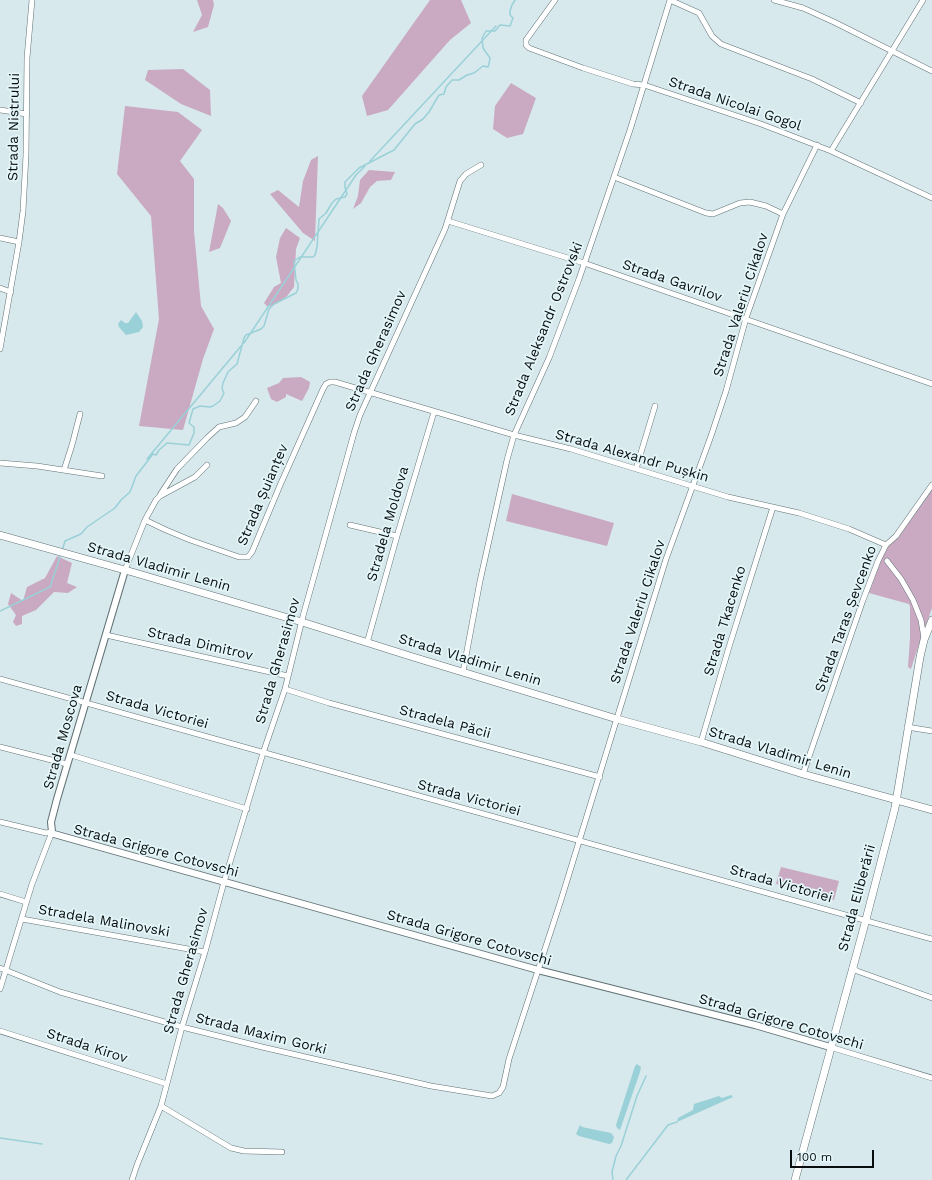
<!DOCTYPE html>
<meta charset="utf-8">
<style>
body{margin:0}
#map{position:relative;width:932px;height:1180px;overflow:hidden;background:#d7e9ec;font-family:"Work Sans",sans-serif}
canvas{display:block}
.scale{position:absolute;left:790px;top:1150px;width:84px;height:18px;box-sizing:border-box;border:2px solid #080e0f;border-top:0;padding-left:5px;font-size:12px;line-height:14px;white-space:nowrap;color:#080e0f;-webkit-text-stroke:3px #e4f6f9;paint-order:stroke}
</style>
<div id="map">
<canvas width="932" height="1180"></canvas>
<div class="scale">100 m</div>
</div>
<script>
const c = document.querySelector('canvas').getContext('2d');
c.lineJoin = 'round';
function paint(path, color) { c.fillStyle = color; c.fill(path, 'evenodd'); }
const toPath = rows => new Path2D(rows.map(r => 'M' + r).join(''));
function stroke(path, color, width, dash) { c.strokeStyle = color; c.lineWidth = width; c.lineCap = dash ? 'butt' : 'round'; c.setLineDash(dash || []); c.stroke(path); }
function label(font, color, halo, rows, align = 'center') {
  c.font = font + ' "Work Sans",sans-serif'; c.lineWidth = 3.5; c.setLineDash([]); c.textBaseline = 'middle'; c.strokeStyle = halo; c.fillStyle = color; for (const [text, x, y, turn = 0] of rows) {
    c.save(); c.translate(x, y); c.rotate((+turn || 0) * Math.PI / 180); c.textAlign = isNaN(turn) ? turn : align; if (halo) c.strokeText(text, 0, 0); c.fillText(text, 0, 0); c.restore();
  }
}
paint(toPath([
 [197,0,213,0,214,5,208,27,193,32,202,15],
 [430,0,461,0,471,23,450,40,388,110,367,116,362,96],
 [183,69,210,90,211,116,181,104,145,80,148,70],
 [511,83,536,98,523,134,507,138,493,129,495,106],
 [125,106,178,112,202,130,180,161,194,179,194,231,201,306,214,329,203,359,183,430,139,426,159,319,151,216,117,174],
 [318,156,315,241,303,233,270,194,278,190,299,207,303,181,311,160],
 [369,170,395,172,391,180,377,181,370,187,361,203,353,209,358,196,360,180],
 [218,204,223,208,231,221,220,248,209,252],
 [286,228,300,238,296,249,294,287,287,296,278,303,268,307,264,303,274,287,281,283,276,257,280,238],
 [301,377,310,382,309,388,302,401,286,394,286,397,277,402,271,399,267,388,279,383,283,378],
 [932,490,932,608,919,644,911,669,908,667,910,638,910,607,909,604,869,593,882,557,889,546,898,538],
 [512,494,614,523,607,546,506,521],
 [57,556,72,563,67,583,77,587,68,593,54,592,36,610,22,616,22,624,16,626,13,622,16,615,8,604,11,593,23,601,27,587,45,578],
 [781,867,839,881,834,900,776,884]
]), '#caaac2');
paint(toPath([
 [136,312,142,321,143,327,139,332,126,335,119,327,118,324,121,320,125,323,128,323],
 [637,1064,641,1067,640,1072,620,1130,617,1128,616,1125,635,1066],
 [731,1095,733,1097,677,1122,678,1118,693,1110,694,1104,719,1096,722,1098],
 [580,1125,582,1127,611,1133,614,1137,612,1143,609,1144,579,1136,576,1134]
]), '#9ad0d8');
stroke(toPath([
 [370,161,496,26],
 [244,343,356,175,365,166],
 [147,459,241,346],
 [62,551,65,541,81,534,87,527,115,508,121,500,130,492,136,476,153,454,156,455,159,450,167,443,189,445,194,433,194,427,189,423,193,409,200,406,210,407,213,406,220,401,224,393,222,389,223,383,228,372,237,364,244,338,246,335,261,329,264,326,269,309,274,304,296,293,298,289,298,284,296,280,294,261,300,257,313,257,315,255,317,247,319,219,326,213,332,203,336,199,345,197,347,194,345,187,345,182,359,168,394,150,415,124,423,119,429,112,439,95,444,94,446,87,452,80,459,80,467,75,474,73,483,66,488,67,489,64,490,58,483,48,482,38,486,31,495,31,500,25,510,26,513,18,510,15,510,11,512,5,515,0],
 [0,611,50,587,61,554],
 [0,1138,42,1144],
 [613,1180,612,1172,616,1156,621,1146,637,1096,646,1076],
 [626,1180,668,1125,677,1122]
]), '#9ad0d8', 1.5);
const minor = toPath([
 [555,0,526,40,526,45,529,48,583,68,633,84,644,85,761,124,831,151,932,198],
 [670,0,699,13,712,36,721,44,812,79,861,103],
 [774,0,803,8,834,22,932,71],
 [0,110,27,114],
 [831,151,923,0],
 [614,177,706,213,713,214,740,203,750,202,766,206,783,214],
 [448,221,584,263,932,384],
 [0,238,19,242],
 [0,288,11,292],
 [0,349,19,242,23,211,26,155,27,58,32,0],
 [0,463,37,466,102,476],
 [636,469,655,406],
 [64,470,72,445,80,414],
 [160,495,177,469,207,438,219,427,236,423,245,417,256,401],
 [145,520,166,530,190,540,239,557,248,557,252,552,281,483,323,389,326,384,330,382,335,382,514,435,571,449,728,497,799,513,849,529,886,545],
 [350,525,397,536],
 [887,561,901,579,913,600,921,620,924,638],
 [125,570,145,520,156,500,160,496,195,477,207,465],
 [106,635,288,676],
 [367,643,397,536,434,412],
 [463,672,480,581,507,460,514,435,549,358,579,279,630,130,670,0],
 [0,679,932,939],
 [285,689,329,703,600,777],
 [907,727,932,731],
 [701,742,729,647,773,507],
 [0,747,67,764],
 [71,755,247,809],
 [803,774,863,600,878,561,886,545,896,536,932,485],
 [0,822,46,833,52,832],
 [0,894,26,902],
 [22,919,205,952],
 [0,968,60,992,182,1027,262,1047,431,1086,492,1096,499,1093,503,1087,509,1059,561,900,666,559,711,436,726,391,746,318,783,214,817,145],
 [852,968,857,971,932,998],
 [0,989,32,884,52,832],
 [0,1031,167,1084],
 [830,1047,932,1078],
 [161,1106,231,1148,244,1151,282,1152],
 [132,1180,137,1165,161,1106,182,1027,205,952,224,882,263,753,285,689,303,616,354,433,360,415,445,229,460,181,466,174,481,165]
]);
const tertiary = toPath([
 [125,570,57,799,51,822,52,832,54,834,538,970,755,1025,830,1047]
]);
const secondary = toPath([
 [0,535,132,572,302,622,413,657,617,719,701,742,803,774,932,810],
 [795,1180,864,927,895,808,920,657,924,640,932,620]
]);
stroke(minor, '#617174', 6);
stroke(tertiary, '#617174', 8);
stroke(secondary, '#617174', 8);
stroke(minor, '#fff', 5);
stroke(tertiary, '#fff', 6);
stroke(secondary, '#fff', 7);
label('14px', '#080e0f', '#e4f6f9', [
 ["Strada Nicolai Gogol",735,104,19],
 ["Strada Nistrului",14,127,-89],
 ["Strada Gavrilov",672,281,19],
 ["Strada Valeriu Cikalov",741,305,-72],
 ["Strada Aleksandr Ostrovski",544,329,-68],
 ["Strada Gherasimov",376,351,-66],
 ["Strada Alexandr Pușkin",632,456,16],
 ["Strada Șuianțev",263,495,-67],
 ["Stradela Moldova",388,524,-74],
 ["Strada Vladimir Lenin",159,567,16],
 ["Strada Valeriu Cikalov",638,612,-72],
 ["Strada Taras Șevcenko",846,619,-70],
 ["Strada Tkacenko",725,621,-73],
 ["Strada Dimitrov",200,644,13],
 ["Strada Vladimir Lenin",470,660,17],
 ["Strada Gherasimov",278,661,-74],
 ["Strada Victoriei",157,710,16],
 ["Stradela Păcii",445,722,15],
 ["Strada Moscova",63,737,-74],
 ["Strada Vladimir Lenin",780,753,17],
 ["Strada Victoriei",469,798,15],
 ["Strada Grigore Cotovschi",156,851,15],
 ["Strada Victoriei",781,884,16],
 ["Strada Eliberării",857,898,-75],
 ["Stradela Malinovski",104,921,10],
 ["Strada Grigore Cotovschi",469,938,16],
 ["Strada Gherasimov",186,971,-74],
 ["Strada Grigore Cotovschi",781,1022,16],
 ["Strada Maxim Gorki",261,1034,14],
 ["Strada Kirov",87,1046,18]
]);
</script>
